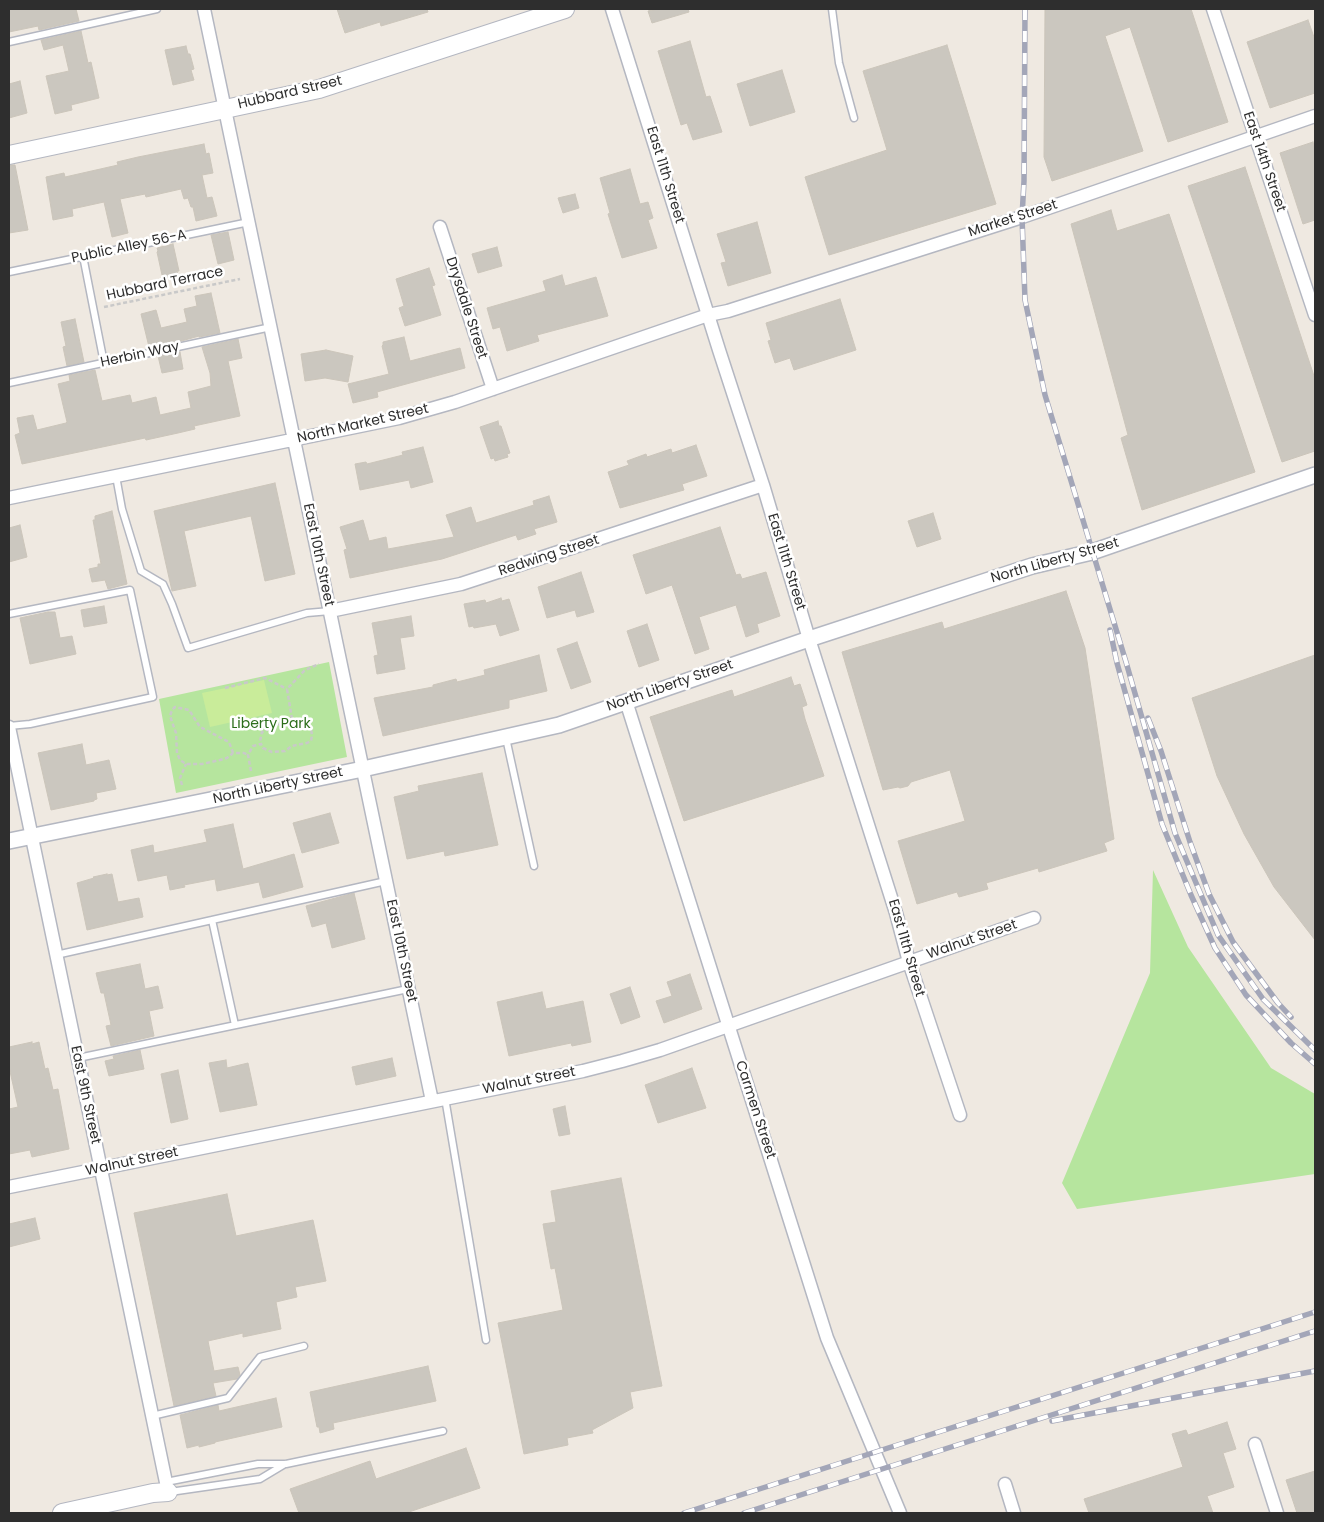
<!DOCTYPE html>
<style>
body{margin:0}
#map{position:relative;width:1324px;height:1522px;overflow:hidden;background:#efe9e1;font-family:Poppins,sans-serif}
canvas{display:block}
.frame{position:absolute;inset:0;border:10px solid #2e2e2e;pointer-events:none}
</style>
<div id="map">
<canvas width="1324" height="1522"></canvas>
<div class="frame"></div>
</div>
<script>
const c = document.querySelector('canvas').getContext('2d');
c.lineJoin = 'round';
function paint(path, color) { c.fillStyle = color; c.fill(path, 'evenodd'); }
const toPath = rows => new Path2D(rows.map(r => 'M' + r).join(''));
function stroke(path, color, width, dash) { c.strokeStyle = color; c.lineWidth = width; c.lineCap = dash ? 'butt' : 'round'; c.setLineDash(dash || []); c.stroke(path); }
function label(font, color, halo, rows, align = 'center') {
  c.font = font + ' Poppins,sans-serif'; c.lineWidth = 5; c.setLineDash([]); c.textBaseline = 'middle'; c.strokeStyle = halo; c.fillStyle = color; for (const [text, x, y, turn = 0] of rows) {
    c.save(); c.translate(x, y); c.rotate((+turn || 0) * Math.PI / 180); c.textAlign = isNaN(turn) ? turn : align; if (halo) c.strokeText(text, 0, 0); c.fillText(text, 0, 0); c.restore();
  }
}
paint(toPath([
 [329,662,347,757,176,793,159,699],
 [1153,870,1188,947,1271,1068,1315,1094,1315,1174,1077,1209,1062,1183,1150,973]
]), '#b6e59e');
paint(toPath([
 [264,680,272,713,210,727,202,693]
]), '#c9ec9a');
const building = toPath([
 [9,9,76,9,79,21,39,30,38,26,9,32,9,9],
 [337,9,427,9,428,12,381,26,380,22,345,33,337,9],
 [657,9,688,9,689,12,652,23,648,11,657,9],
 [1045,9,1191,9,1228,122,1168,142,1130,27,1105,36,1143,151,1052,181,1044,157,1045,9],
 [1308,20,1315,40,1315,93,1270,108,1247,42,1308,20],
 [81,31,88,63,91,62,99,98,71,105,72,110,55,114,46,76,69,71,63,45,44,50,41,40,81,31],
 [690,41,706,97,710,96,722,132,693,140,687,123,681,125,658,51,690,41],
 [947,45,996,204,829,255,805,177,887,150,863,71,947,45],
 [186,46,188,54,190,54,194,69,191,70,194,80,173,85,165,50,186,46],
 [782,70,795,112,750,126,737,84,782,70],
 [20,81,27,113,9,118,9,84,20,81],
 [1313,142,1315,150,1315,220,1303,224,1280,153,1313,142],
 [204,144,206,154,209,153,213,173,202,175,207,198,212,197,217,216,196,221,193,207,191,207,188,198,184,199,181,189,146,197,145,194,120,199,128,233,112,237,104,202,72,209,73,216,53,220,46,177,64,173,65,177,118,165,117,162,138,157,204,144],
 [9,165,15,165,28,230,9,233,9,165],
 [1245,167,1315,379,1315,451,1282,462,1188,186,1245,167],
 [630,169,640,204,648,202,653,218,648,220,657,248,622,258,608,214,610,213,600,178,630,169],
 [575,194,579,208,563,213,558,198,575,194],
 [1111,210,1117,231,1169,214,1255,472,1142,510,1121,438,1128,435,1071,224,1111,210],
 [757,222,771,273,728,286,721,263,726,262,717,234,757,222],
 [228,232,234,260,218,264,211,235,228,232],
 [173,244,179,271,177,271,178,275,164,278,163,274,162,275,157,252,158,251,157,248,173,244],
 [497,247,502,266,478,273,472,254,497,247],
 [429,268,435,285,432,286,441,315,405,326,399,308,404,306,396,279,429,268],
 [562,275,565,286,596,277,608,316,537,335,539,341,507,351,500,327,493,329,487,308,546,291,543,281,562,275],
 [211,293,220,333,199,337,199,336,178,342,149,347,141,314,156,310,161,328,187,322,184,309,197,306,195,296,211,293],
 [840,299,856,350,794,370,790,358,775,363,768,341,771,340,766,323,840,299],
 [75,319,84,362,67,366,63,347,66,346,61,322,75,319],
 [404,337,410,361,460,348,465,368,377,392,378,397,353,403,348,384,389,374,382,346,383,345,383,342,404,337],
 [238,339,242,358,228,361,240,416,194,426,195,429,178,433,146,440,145,438,22,464,15,435,20,433,17,418,33,415,37,430,66,423,67,422,58,384,70,381,69,375,95,370,102,401,130,395,132,403,156,397,160,415,191,408,188,392,211,386,210,373,202,347,238,339],
 [326,350,353,356,348,382,325,378,305,381,301,354,326,350],
 [180,352,183,369,162,373,158,356,180,352],
 [498,421,499,426,501,426,510,453,507,454,508,457,495,461,494,458,491,459,480,427,498,421],
 [696,445,707,476,682,484,684,490,620,508,608,472,629,465,627,461,646,454,647,457,671,449,672,453,696,445],
 [423,447,433,482,411,488,409,480,360,490,355,464,366,462,367,464,403,455,402,452,423,447],
 [275,483,295,574,265,581,251,516,184,531,196,586,172,591,154,511,275,483],
 [549,496,557,522,534,529,536,534,518,540,516,535,442,559,350,578,344,550,347,549,340,527,363,520,369,541,386,537,388,549,454,537,446,515,471,507,476,523,534,505,533,501,549,496],
 [112,511,127,584,108,589,105,580,92,582,89,569,98,567,98,564,101,564,93,520,95,520,95,516,112,511],
 [933,513,941,539,917,547,908,521,933,513],
 [20,525,27,557,9,562,9,528,20,525],
 [720,527,736,575,740,574,742,579,766,572,780,616,757,624,759,632,746,637,736,605,699,617,709,649,695,654,672,585,646,594,633,555,720,527],
 [581,572,594,612,577,617,575,610,547,618,538,587,581,572],
 [1066,591,1085,648,1114,839,1104,843,1107,851,1039,872,1038,868,986,883,988,889,959,897,957,892,917,904,898,841,965,821,950,770,911,782,908,786,900,788,898,787,883,790,842,652,942,622,944,629,1066,591],
 [501,598,502,601,509,599,519,630,500,636,496,624,474,628,473,626,469,627,464,604,485,600,486,603,501,598],
 [104,606,107,623,84,627,81,610,104,606],
 [48,612,55,612,60,638,72,636,76,654,30,664,20,618,48,612],
 [411,616,414,636,400,638,405,669,377,674,374,656,378,655,372,623,411,616],
 [647,624,659,660,639,667,627,631,647,624],
 [577,642,591,682,571,689,557,649,577,642],
 [539,655,547,691,509,700,509,708,383,736,374,698,433,687,433,685,456,679,457,682,485,675,484,670,539,655],
 [1315,655,1315,940,1274,887,1244,834,1217,776,1192,698,1315,655],
 [791,677,794,686,800,684,807,705,802,707,805,719,824,776,684,821,650,717,732,690,734,697,791,677],
 [82,744,86,765,109,760,116,789,96,793,97,799,94,800,94,801,51,810,38,753,82,744],
 [482,773,498,845,445,856,444,851,407,859,394,797,419,791,418,786,482,773],
 [330,813,339,843,302,853,293,823,330,813],
 [233,824,243,869,294,854,303,887,263,898,259,882,217,891,215,879,184,885,185,887,170,890,167,875,138,881,131,850,153,845,154,853,207,842,204,830,233,824],
 [107,874,107,875,112,874,118,902,139,898,143,917,87,930,77,883,94,878,93,877,107,874],
 [354,893,365,939,332,948,326,923,312,927,306,906,354,893],
 [140,964,145,989,158,986,163,1008,149,1011,154,1036,111,1046,106,1026,111,1025,104,993,101,993,96,973,140,964],
 [690,974,702,1009,664,1023,656,1001,672,996,667,982,690,974],
 [630,987,640,1017,621,1024,610,994,630,987],
 [542,992,546,1009,583,1001,591,1042,572,1046,571,1043,509,1056,497,1002,542,992],
 [32,1042,32,1044,39,1042,45,1069,48,1068,53,1090,58,1089,69,1149,32,1157,30,1150,9,1154,9,1109,18,1107,9,1067,9,1047,32,1042],
 [140,1050,144,1069,109,1076,105,1061,114,1059,113,1056,140,1050],
 [392,1058,396,1076,356,1085,352,1067,392,1058],
 [226,1060,227,1068,248,1063,257,1105,220,1112,209,1063,226,1060],
 [692,1068,706,1108,658,1123,645,1085,692,1068],
 [178,1070,188,1119,171,1123,161,1074,178,1070],
 [565,1106,570,1134,559,1136,553,1109,565,1106],
 [621,1178,662,1386,630,1392,633,1408,592,1430,593,1433,567,1438,568,1445,524,1454,498,1323,563,1310,555,1268,551,1269,543,1224,556,1222,551,1191,621,1178],
 [227,1194,236,1236,313,1220,326,1281,295,1287,297,1297,276,1302,281,1329,243,1337,243,1333,208,1341,214,1371,238,1367,240,1375,237,1379,213,1383,216,1396,174,1406,134,1213,227,1194],
 [35,1218,40,1239,9,1247,9,1224,35,1218],
 [428,1366,436,1401,333,1423,334,1429,320,1433,319,1427,317,1427,310,1392,428,1366],
 [276,1398,282,1427,215,1442,215,1443,199,1447,199,1445,187,1448,180,1415,218,1405,219,1411,276,1398],
 [1227,1422,1236,1449,1223,1453,1234,1487,1207,1496,1213,1513,1089,1513,1084,1499,1183,1467,1172,1434,1186,1430,1188,1435,1227,1422],
 [466,1448,480,1488,406,1513,299,1513,290,1489,370,1461,376,1479,466,1448],
 [1315,1471,1315,1513,1297,1513,1286,1480,1315,1471]
]);
paint(building, '#cbc7bf');
stroke(building, '#cbc5ba', 1);
const service = toPath([
 [832,9,839,63,854,118],
 [9,42,157,9],
 [83,256,104,363],
 [9,272,249,222],
 [9,383,271,327],
 [116,476,122,509,141,571,163,584,172,604,188,648,307,613,330,611],
 [9,614,130,590,153,697,30,724,9,726],
 [506,738,534,866],
 [212,920,235,1025],
 [56,955,386,881],
 [78,1058,408,989],
 [445,1098,486,1340],
 [152,1416,228,1398,260,1357,304,1346],
 [166,1482,258,1464,286,1464,443,1431],
 [170,1492,260,1479,285,1464]
]);
const minor = toPath([
 [204,9,432,1101],
 [612,9,719,350,763,485,809,639,896,913,909,962,960,1115],
 [1213,9,1315,315],
 [440,227,493,389],
 [9,498,399,418,455,402,708,315,728,311,1022,217,1315,116],
 [330,611,461,584,763,485],
 [626,701,827,1338,900,1513],
 [9,727,168,1492],
 [9,1187,583,1071,622,1061,660,1050,1034,918],
 [1255,1444,1277,1513],
 [1005,1484,1014,1513]
]);
const tertiary = toPath([
 [9,841,363,769,559,725,809,639,1032,566,1092,552,1315,475]
]);
const secondary = toPath([
 [9,155,319,89,565,9],
 [62,1513,153,1493,168,1492]
]);
stroke(service, '#b4b7c1', 9);
stroke(minor, '#b4b7c1', 15);
stroke(tertiary, '#b4b7c1', 18);
stroke(secondary, '#b4b7c1', 20);
stroke(toPath([
 [104,307,240,279],
 [225,688,265,678,287,689],
 [292,719,287,689,305,670,319,664],
 [233,753,229,742,200,727,189,710,175,707,172,710,170,716,176,733,177,753,180,760,186,764,202,764,220,760,227,758,233,753,244,753,248,755],
 [251,771,248,755,253,746,261,744,263,748,272,752,285,751,292,746,307,743,311,741,312,735,311,729,304,722,291,719,262,732,260,741,261,744],
 [182,785,180,778,186,764]
]), '#c9c9c9', 2.5, [4, 2.5]);
stroke(service, '#fff', 6);
stroke(minor, '#fff', 12);
stroke(tertiary, '#fff', 15);
stroke(secondary, '#fff', 18);
const rail = toPath([
 [1025,9,1024,181,1022,217,1025,300,1045,395,1126,662,1175,833,1218,935,1263,999,1315,1050],
 [1110,630,1117,663,1162,824,1191,895,1215,948,1246,995,1291,1043,1315,1064],
 [1148,718,1161,751,1190,842,1209,894,1233,942,1278,1003,1291,1017],
 [1052,1421,1315,1371],
 [684,1513,1315,1312],
 [744,1513,1315,1331]
]);
stroke(rail, '#a3a6b8', 5.5);
stroke(rail, '#fff', 4, [11]);
label('14px', '#2e2e2e', '#fff', [
 ["Hubbard Street",290,93,-13],
 ["East 14th Street",1264,162,71],
 ["East 11th Street",665,175,73],
 ["Market Street",1013,219,-18],
 ["Public Alley 56-A",129,247,-12],
 ["Hubbard Terrace",165,284,-12],
 ["Drysdale Street",466,308,72],
 ["Herbin Way",140,355,-12],
 ["North Market Street",363,424,-13],
 ["East 10th Street",318,555,78],
 ["Redwing Street",549,556,-18],
 ["North Liberty Street",1055,561,-16],
 ["East 11th Street",786,562,73],
 ["North Liberty Street",670,686,-19],
 ["North Liberty Street",278,786,-12],
 ["Walnut Street",972,940,-19],
 ["East 11th Street",906,948,74],
 ["East 10th Street",401,951,78],
 ["Walnut Street",529,1081,-11],
 ["East 9th Street",85,1095,78],
 ["Carmen Street",755,1110,72],
 ["Walnut Street",132,1162,-12]
]);
label('14px', '#2c6e1b', '#fff', [
 ["Liberty Park",271,724]
]);
</script>
